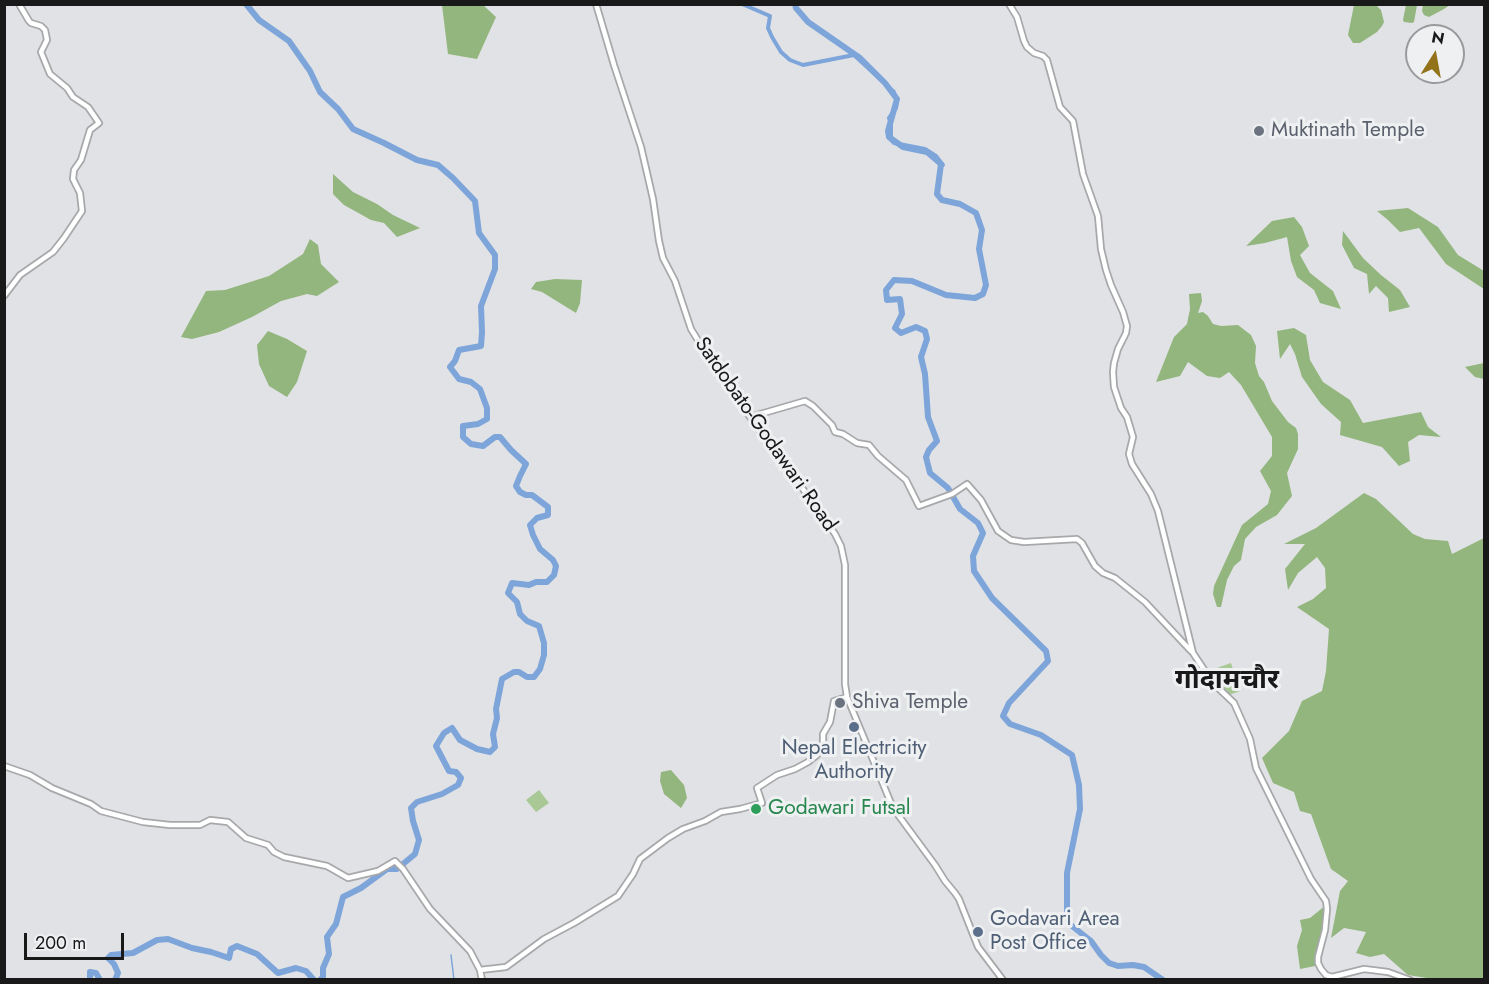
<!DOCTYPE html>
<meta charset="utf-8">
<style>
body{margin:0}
#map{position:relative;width:1489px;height:984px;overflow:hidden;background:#e1e2e5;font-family:Jost,sans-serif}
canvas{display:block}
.frame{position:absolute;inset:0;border:6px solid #19191a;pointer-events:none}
.north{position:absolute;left:1405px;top:24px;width:60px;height:60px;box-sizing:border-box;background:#eef0f2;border:2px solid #999a9c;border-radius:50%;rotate:11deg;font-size:16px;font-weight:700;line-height:24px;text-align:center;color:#19191a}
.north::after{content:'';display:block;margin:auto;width:21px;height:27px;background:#93731a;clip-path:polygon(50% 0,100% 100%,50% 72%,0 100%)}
.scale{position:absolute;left:24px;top:933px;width:100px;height:27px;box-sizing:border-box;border:3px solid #19191a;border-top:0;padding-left:8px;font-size:18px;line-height:21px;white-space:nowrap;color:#19191a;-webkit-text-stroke:4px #eef0f2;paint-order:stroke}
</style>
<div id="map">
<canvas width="1489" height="984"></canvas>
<div class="frame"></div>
<div class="north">N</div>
<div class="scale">200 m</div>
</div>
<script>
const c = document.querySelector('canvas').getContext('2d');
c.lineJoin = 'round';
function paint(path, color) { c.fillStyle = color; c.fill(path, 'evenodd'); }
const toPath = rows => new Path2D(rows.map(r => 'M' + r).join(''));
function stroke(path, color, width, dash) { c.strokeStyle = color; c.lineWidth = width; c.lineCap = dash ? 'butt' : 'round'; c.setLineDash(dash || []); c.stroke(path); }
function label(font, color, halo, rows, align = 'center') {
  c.font = font + ' Jost,"Noto Sans Devanagari",sans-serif'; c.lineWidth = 6; c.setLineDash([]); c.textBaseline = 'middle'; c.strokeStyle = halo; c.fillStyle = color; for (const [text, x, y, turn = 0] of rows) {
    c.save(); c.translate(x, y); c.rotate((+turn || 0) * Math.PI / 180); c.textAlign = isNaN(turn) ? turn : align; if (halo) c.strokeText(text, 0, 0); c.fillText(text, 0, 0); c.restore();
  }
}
paint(toPath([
 [1231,663,1240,691,1226,696,1214,669],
 [539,790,549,803,536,812,526,800]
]), '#a8c896');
paint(toPath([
 [442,5,483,5,496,17,477,59,448,54],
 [1354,5,1376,5,1381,10,1384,22,1382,26,1377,32,1360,43,1353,43,1348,35],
 [1406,5,1417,5,1414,22,1412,23,1404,22,1403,20],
 [1423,5,1423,4,1450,5,1444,9,1429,17,1424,15,1422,11],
 [333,174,353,192,377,204,393,215,420,228,397,237,384,223,371,220,344,205,333,194],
 [1408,208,1438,227,1458,255,1484,271,1484,289,1446,264,1419,228,1400,232,1388,220,1377,211],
 [1294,217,1302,227,1309,246,1300,255,1310,273,1333,291,1341,309,1320,303,1314,290,1297,277,1291,261,1287,237,1265,243,1246,246,1272,221],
 [1343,231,1363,258,1381,275,1400,290,1410,307,1389,312,1388,298,1376,286,1369,294,1367,274,1354,268,1342,245],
 [310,239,318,245,321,264,339,282,317,296,307,294,281,301,252,317,219,332,192,339,181,337,206,291,225,290,269,276,303,254],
 [555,279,582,280,580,303,576,313,542,292,531,289,536,282],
 [1201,293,1202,301,1198,313,1203,312,1208,316,1213,324,1221,326,1238,325,1251,335,1256,346,1255,363,1259,376,1264,382,1272,401,1288,422,1296,428,1298,434,1298,449,1287,473,1292,496,1277,515,1256,527,1245,539,1241,560,1234,566,1227,580,1221,607,1217,607,1213,594,1214,586,1242,525,1268,504,1271,491,1260,471,1272,456,1272,437,1241,385,1229,372,1220,378,1207,376,1188,362,1180,376,1156,382,1174,337,1187,324,1190,309,1189,294],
 [1294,328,1306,335,1310,360,1323,382,1350,400,1363,423,1421,412,1428,427,1441,437,1419,435,1408,442,1410,461,1399,466,1382,447,1340,435,1341,422,1321,404,1302,377,1295,354,1290,344,1280,359,1277,331],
 [268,331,287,339,307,351,297,382,287,397,269,386,259,364,257,345],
 [1484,363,1484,379,1475,377,1465,367],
 [1364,493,1376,499,1413,534,1425,539,1448,541,1452,554,1484,538,1484,978,1482,979,1433,979,1408,975,1384,954,1370,957,1356,953,1366,932,1344,928,1331,938,1340,891,1348,881,1331,869,1311,814,1300,811,1294,792,1273,783,1262,758,1289,731,1302,701,1322,691,1326,671,1329,629,1297,607,1313,599,1326,588,1325,568,1317,557,1298,573,1288,590,1285,569,1305,544,1284,544,1316,528],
 [671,770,684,785,687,798,681,808,664,794,660,781,661,772],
 [1326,905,1324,933,1317,951,1315,966,1300,969,1297,946,1302,930,1300,920,1310,918]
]), '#92b67d');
stroke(toPath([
 [451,955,454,980]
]), '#7da5da', 1.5);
stroke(toPath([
 [742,4,770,16,768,28,772,37,781,52,790,60,803,65,854,55,894,92,897,102,896,108,889,118,891,124,891,140,894,143,925,149,936,156,943,165]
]), '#7da5da', 4);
stroke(toPath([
 [246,4,259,20,289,41,310,71,320,92,338,109,353,129,384,143,417,160,438,165,453,178,475,201,479,233,495,255,495,269,481,306,482,332,481,346,459,350,455,361,450,367,459,379,471,382,480,389,487,408,487,419,478,424,463,426,463,437,471,444,483,446,495,437,500,437,511,450,526,464,520,476,516,486,520,492,526,495,532,495,548,507,548,515,537,518,530,525,533,535,540,549,553,560,556,566,554,575,547,582,536,582,529,585,512,583,508,593,517,602,520,614,527,621,539,626,544,643,544,655,540,669,534,677,527,677,519,672,514,672,502,679,496,709,497,718,493,734,495,747,490,752,477,749,460,740,452,728,444,733,436,746,449,771,456,772,461,778,458,785,442,794,417,802,411,808,413,821,419,840,415,854,397,869,387,869,361,888,343,897,336,924,327,937,329,954,323,968,323,977,320,980],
 [795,4,796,8,808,22,860,58,885,83,897,99,888,131,889,137,903,147,927,152,941,164,937,194,942,200,960,204,976,213,982,230,979,249,986,285,983,294,975,298,946,295,912,281,894,280,886,290,887,300,900,299,902,314,895,328,901,333,916,327,925,331,927,339,921,357,925,374,928,417,937,441,929,450,926,457,930,473,948,488,960,509,978,523,983,533,973,556,974,571,992,598,1046,651,1048,661,1009,703,1003,716,1010,724,1041,735,1072,755,1079,785,1080,809,1067,873,1067,922,1091,941,1101,955,1109,963,1118,966,1133,965,1144,967,1163,980],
 [90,980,90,972,96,973,100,980],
 [115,980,118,973,114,964,108,958,111,955,133,953,157,940,168,939,192,948,211,952,229,958,231,949,237,946,257,954,278,973,296,968,306,971,314,980]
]), '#7da5da', 6);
const minor = toPath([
 [596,4,614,65,641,147,653,199,659,241,663,258,675,281,691,329,707,355,750,417,822,515,835,534,841,546,845,565,845,684,847,697,893,808,935,865,945,881,955,893,959,899,978,947,1003,980],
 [1009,4,1017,17,1024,41,1027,47,1034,53,1043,56,1047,60,1060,107,1073,121,1083,174,1098,216,1101,249,1106,270,1111,285,1123,312,1127,326,1126,333,1118,349,1114,363,1113,372,1114,387,1121,408,1127,417,1133,437,1129,454,1132,464,1151,494,1158,511,1193,653,1213,683,1234,703,1250,739,1256,768,1311,879,1326,901,1327,909,1325,930,1318,957,1318,963,1321,969,1326,975,1332,977,1364,969,1388,972,1410,980],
 [4,296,20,275,53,252,64,238,82,211,80,193,73,179,74,170,81,160,90,130,99,123,88,107,73,97,67,88,50,74,41,52,47,40,45,30,41,26,31,23,29,21,19,4],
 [750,417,805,401,813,406,832,425,835,432,843,434,857,443,869,445,878,456,906,480,919,506,952,494,967,484,981,500,998,531,1011,540,1024,542,1077,539,1082,543,1095,566,1103,573,1115,578,1145,602,1191,651],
 [4,766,30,775,52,788,91,804,101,811,143,822,170,825,200,825,210,820,228,822,246,838,268,845,274,852,284,857,327,866,348,878,378,871,395,861,403,869,430,909,470,951,480,970],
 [482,980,480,970,506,967,544,939,574,923,618,896,633,874,640,859,668,838,683,829,705,821,721,812,740,809,762,803,757,788,777,775,795,769,808,762,817,755,823,743,823,734,830,722,834,701,847,697]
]);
stroke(minor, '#a7a8aa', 8);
stroke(minor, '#fff', 4.5);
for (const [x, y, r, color] of [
 [1259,131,6,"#6b7280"],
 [840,703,6,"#6b7280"],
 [854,727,6,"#5c6f8a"],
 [756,809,6,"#2e9e5b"],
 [978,932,6,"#5c6f8a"]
]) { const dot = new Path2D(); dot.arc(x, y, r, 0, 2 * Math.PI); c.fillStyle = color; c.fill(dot); stroke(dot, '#eef0f2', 2); }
label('21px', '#5b616d', '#eef0f2', [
 ["Muktinath Temple",1271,131],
 ["Shiva Temple",852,703]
], 'left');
label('21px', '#19191a', '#eef0f2', [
 ["Satdobato-Godawari Road",765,435,55]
]);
label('21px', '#4e5e75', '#eef0f2', [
 ["Nepal Electricity",854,749],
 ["Authority",854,773],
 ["Godavari Area",990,920,"left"],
 ["Post Office",990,944,"left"]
]);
label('21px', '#27864d', '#eef0f2', [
 ["Godawari Futsal",768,809]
], 'left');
label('bold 27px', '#19191a', '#eef0f2', [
 ["गोदामचौर",1227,681]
]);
</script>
